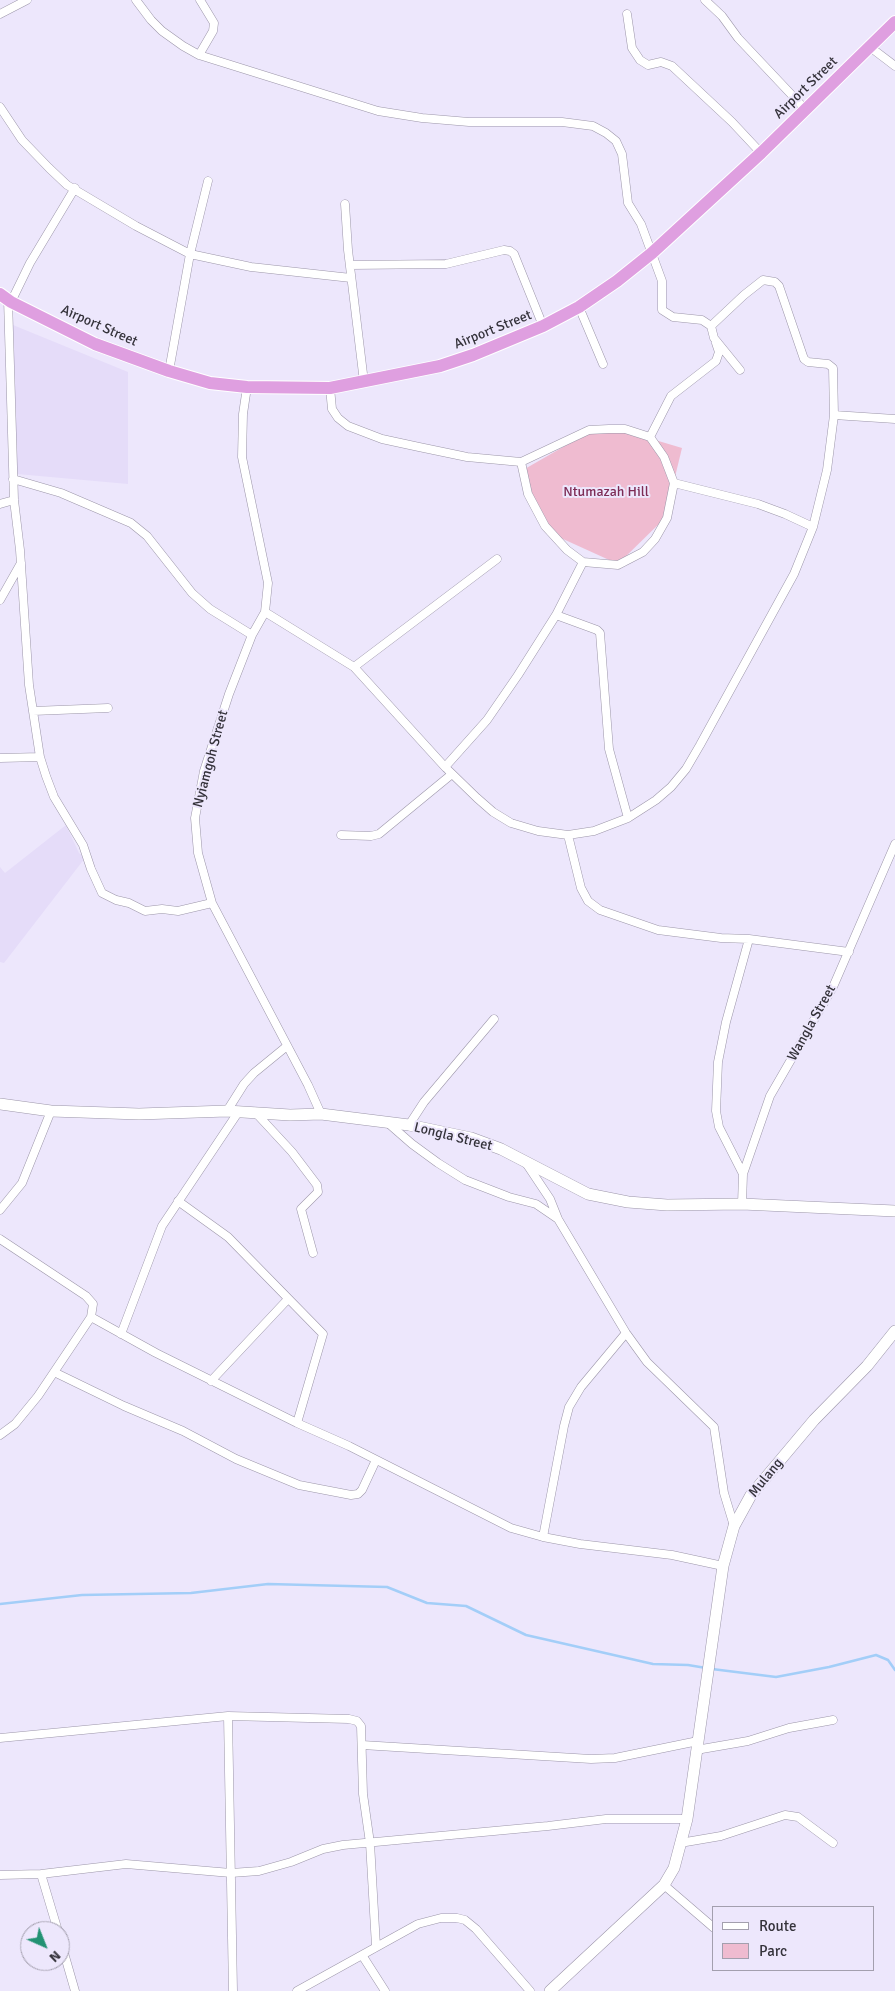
<!DOCTYPE html>
<style>
body{margin:0}
#map{position:relative;width:895px;height:1991px;overflow:hidden;background:#ede7fc;font-family:Signika,sans-serif}
canvas{display:block}
.legend{position:absolute;left:712px;top:1906px;width:162px;height:65px;box-sizing:border-box;background:#ede7fc;border:1px solid #a39fae;margin:0;padding:6px 9px;list-style:none;font-size:15px;color:#34323a}
.legend li{display:flex;align-items:center;gap:10px;height:25px}
.legend b{width:25px;border:1px solid #a39fae}
.north{position:absolute;left:20px;top:1921px;width:50px;height:50px;box-sizing:border-box;background:#ede7fc;border:1px solid #a39fae;border-radius:50%;rotate:136deg;font-size:14px;font-weight:700;line-height:20px;text-align:center;color:#34323a}
.north::after{content:'';display:block;margin:auto;width:18px;height:22px;background:#229273;clip-path:polygon(50% 0,100% 100%,50% 72%,0 100%)}
</style>
<div id="map">
<canvas width="895" height="1991"></canvas>
<ul class="legend">
<li><b style="height:6px;background:#fff"></b>Route</li>
<li><b style="height:14px;background:#efbbd0"></b>Parc</li>
</ul>
<div class="north">N</div>
</div>
<script>
const c = document.querySelector('canvas').getContext('2d');
c.lineJoin = 'round';
function paint(path, color) { c.fillStyle = color; c.fill(path, 'evenodd'); }
const toPath = rows => new Path2D(rows.map(r => 'M' + r).join(''));
function stroke(path, color, width, dash) { c.strokeStyle = color; c.lineWidth = width; c.lineCap = dash ? 'butt' : 'round'; c.setLineDash(dash || []); c.stroke(path); }
function label(font, color, halo, rows, align = 'center') {
  c.font = font + ' Signika,sans-serif'; c.lineWidth = 4; c.setLineDash([]); c.textBaseline = 'middle'; c.strokeStyle = halo; c.fillStyle = color; for (const [text, x, y, turn = 0] of rows) {
    c.save(); c.translate(x, y); c.rotate((+turn || 0) * Math.PI / 180); c.textAlign = isNaN(turn) ? turn : align; if (halo) c.strokeText(text, 0, 0); c.fillText(text, 0, 0); c.restore();
  }
}
paint(toPath([
 [13,325,128,372,128,484,17,474],
 [66,825,79,853,85,858,4,963,0,962,0,867,5,873]
]), '#e5dcf9');
paint(toPath([
 [591,431,625,431,682,448,665,518,618,564,552,534,529,494,523,470]
]), '#efbbd0');
stroke(toPath([
 [0,1604,82,1595,191,1593,268,1584,387,1587,427,1603,466,1606,526,1635,653,1664,688,1665,706,1668],
 [712,1669,776,1677,829,1667,876,1655,888,1660,895,1670]
]), '#a3cef8', 2.5);
const minor = toPath([
 [136,0,151,20,162,31,183,46,199,55,378,111,422,118,469,122,562,122,593,126,606,133,616,141,622,154,628,203,641,224,662,281,662,310,673,317,702,320,711,326,714,338,740,370],
 [705,0,722,16,738,38,805,109],
 [0,14,27,0],
 [627,14,632,48,640,60,648,65,661,62,672,66,732,122,761,153],
 [870,47,895,66],
 [199,55,213,31,214,23,200,0],
 [0,107,22,140,49,168,67,185,136,226,190,254,251,267,351,278],
 [345,204,348,250,364,382],
 [350,265,446,264,504,250,510,251,514,254,543,326],
 [8,299,14,500,20,550,29,685,40,757,46,776,54,797,83,845,91,869,102,893,116,900,129,903,145,911,162,909,178,911,212,903],
 [11,302,30,263,75,188],
 [579,307,603,364],
 [169,371,190,254,208,181],
 [247,387,243,414,242,457,268,583,265,612,252,635,229,694,204,771,195,818,198,853,212,903,308,1085,321,1114],
 [330,388,332,409,338,418,348,426,382,439,419,447,467,457,521,462],
 [834,415,895,419],
 [609,429,625,429,650,437,664,457,674,483,667,518,655,539,643,552,618,565,583,562,567,550,545,526,528,494,521,462,589,430,609,429],
 [650,437,671,396,716,361,719,352,716,343],
 [13,479,61,493,131,523,147,536,192,593,210,609,252,635],
 [674,483,758,504,785,514,813,527],
 [0,504,14,500],
 [0,600,21,563],
 [265,612,354,667,445,767,487,720,518,675,556,615,583,562],
 [556,615,597,630,600,633,609,749,628,818],
 [354,667,497,559],
 [33,711,108,708],
 [0,758,40,757],
 [445,767,477,798,493,812,511,823,538,831,568,835,594,831,628,818,656,800,671,787,686,769,700,745,794,574,813,527,827,470,834,415,833,368,828,364,808,362,804,359,779,286,775,282,763,280,744,295,711,326],
 [341,835,371,836,379,834,452,774],
 [568,835,581,888,588,901,600,910,658,930,721,938,749,939,849,952],
 [227,1111,244,1084,254,1073,287,1046],
 [255,1112,292,1152,317,1185,318,1192,301,1209,313,1253],
 [388,1123,412,1144,438,1163,465,1180,509,1197,536,1204,558,1219],
 [409,1125,424,1102,494,1019],
 [526,1163,550,1199,558,1219,626,1333,647,1362,714,1427,724,1493,734,1526],
 [743,1174,719,1127,716,1111,718,1062,726,1022,749,939],
 [178,1201,228,1237,323,1334,297,1423,349,1446,511,1528,543,1537,580,1544,672,1555,723,1566],
 [742,1204,743,1174,770,1096,833,987,895,844],
 [0,1210,22,1183,51,1111],
 [0,1239,86,1296,93,1304,91,1317,38,1396,15,1424,0,1435],
 [91,1317,156,1353,297,1423],
 [121,1334,162,1226,239,1111],
 [54,1372,124,1406,183,1431,236,1459,299,1485,351,1495,358,1494,362,1490,376,1460],
 [211,1381,288,1299],
 [543,1537,564,1426,569,1407,581,1387,626,1333],
 [228,1716,233,1991],
 [0,1738,228,1716,349,1719,357,1721,361,1726,363,1794,370,1843,376,1946],
 [362,1745,591,1759,615,1758,698,1741],
 [696,1750,748,1741,789,1728,833,1720],
 [680,1843,721,1836,785,1815,798,1817,833,1843],
 [41,1874,58,1931],
 [0,1875,41,1874,126,1864,231,1873,259,1871,291,1862,323,1849,343,1845,548,1826,606,1819,687,1819],
 [664,1885,714,1928],
 [60,1939,75,1991],
 [362,1955,385,1991],
 [297,1991,418,1924,441,1918,457,1918,465,1920,476,1929,530,1991]
]);
const secondary = toPath([
 [0,1104,51,1111,139,1114,227,1111,290,1115,321,1114,409,1125,471,1138,501,1149,588,1194,628,1202,667,1205,742,1204,895,1211],
 [550,1991,664,1885,674,1868,687,1819,723,1566,734,1526,751,1495,814,1420,867,1366,895,1331]
]);
const trunk = toPath([
 [0,294,11,302,95,344,169,371,210,383,247,387,330,388,440,366,473,355,543,326,579,307,617,281,652,253,761,153,895,22]
]);
stroke(minor, '#9c96a9', 9);
stroke(secondary, '#9c96a9', 12);
stroke(trunk, '#fff', 14);
stroke(minor, '#fff', 8);
stroke(secondary, '#fff', 11);
stroke(trunk, '#df9fe0', 12);
label('14px', '#34323a', '#ede7fc', [
 ["Airport Street",806,88,-44],
 ["Airport Street",99,326,24],
 ["Airport Street",493,330,-22],
 ["Nyiamgoh Street",211,759,-75],
 ["Wangla Street",812,1023,-61],
 ["Longla Street",453,1137,14],
 ["Mulang",766,1478,-51]
]);
label('14px', '#7d2b55', '#ede7fc', [
 ["Ntumazah Hill",606,492]
]);
</script>
